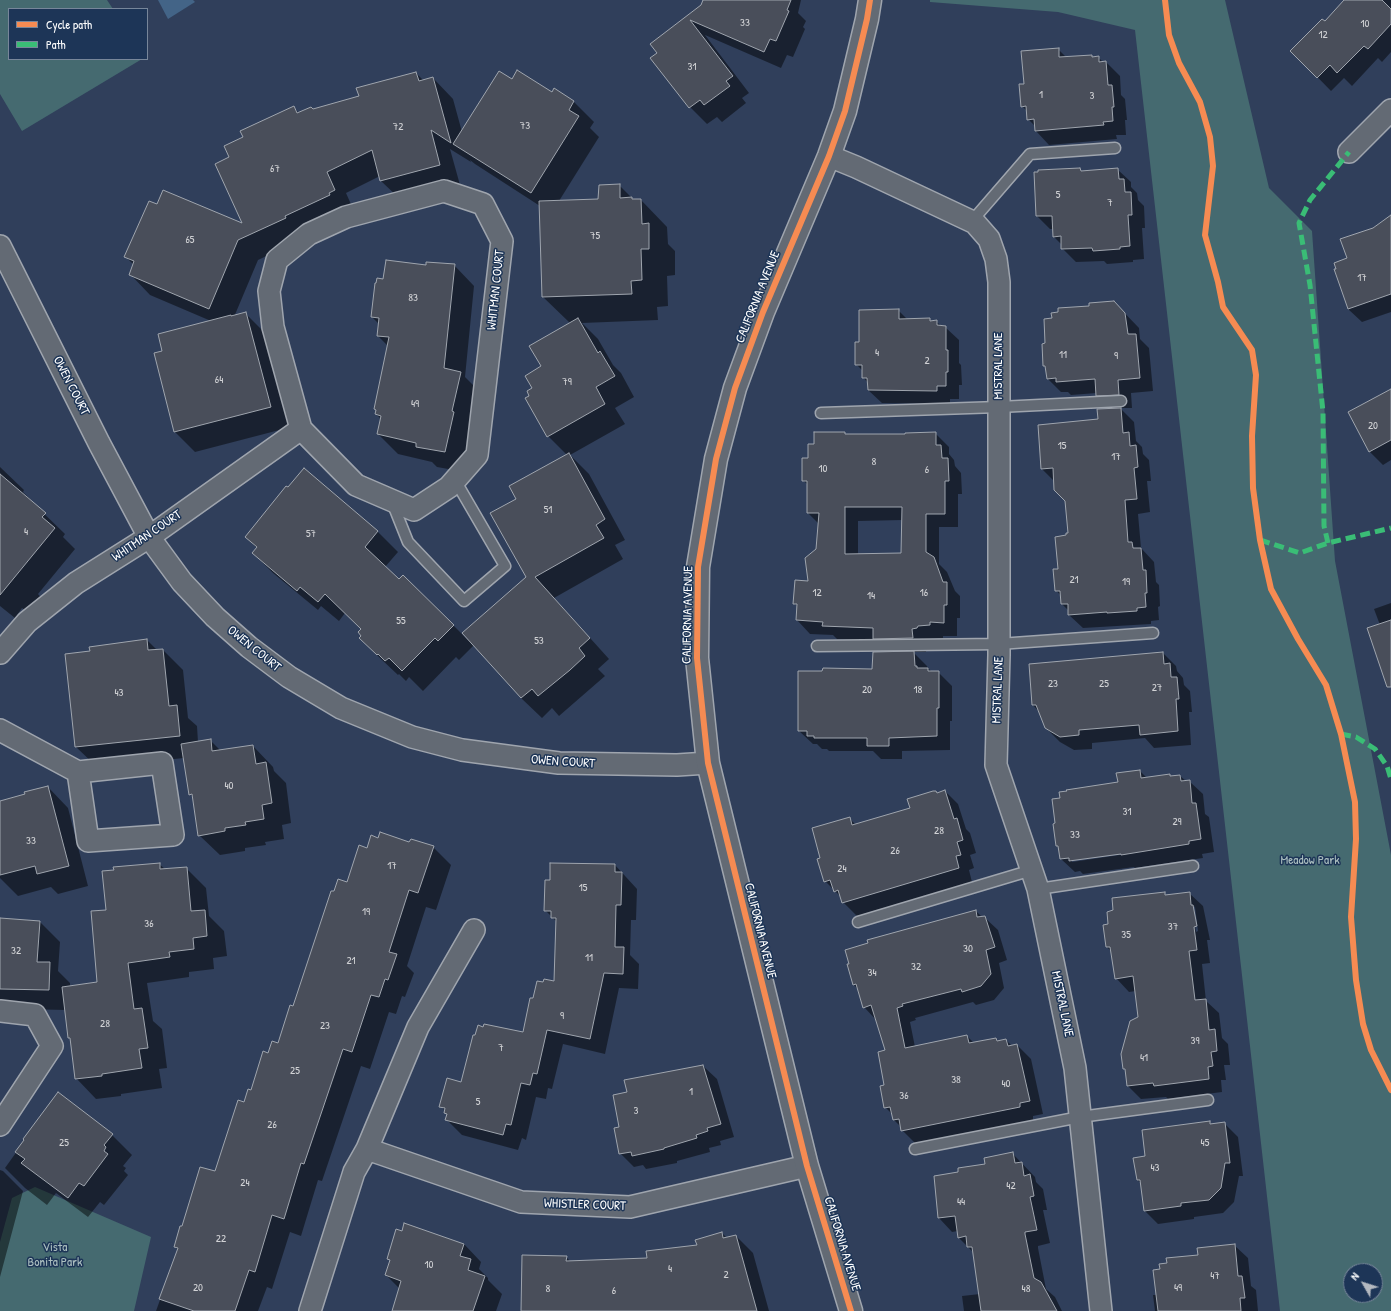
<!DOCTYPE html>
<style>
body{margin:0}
#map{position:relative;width:1391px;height:1311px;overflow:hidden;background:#2a374a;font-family:"Patrick Hand",sans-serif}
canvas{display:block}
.legend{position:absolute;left:8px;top:8px;width:140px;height:52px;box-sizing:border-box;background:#1d3557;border:1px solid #77869a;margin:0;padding:5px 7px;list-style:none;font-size:12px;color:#fff}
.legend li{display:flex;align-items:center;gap:8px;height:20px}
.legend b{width:20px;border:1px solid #77869a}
.north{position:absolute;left:1343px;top:1263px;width:40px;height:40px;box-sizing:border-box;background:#1d3557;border:1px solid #77869a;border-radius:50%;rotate:309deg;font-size:11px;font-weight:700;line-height:16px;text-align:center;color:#fff}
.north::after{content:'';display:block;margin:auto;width:14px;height:18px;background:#b4b9c0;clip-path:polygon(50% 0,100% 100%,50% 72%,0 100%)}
</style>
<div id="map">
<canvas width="1391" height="1311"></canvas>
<ul class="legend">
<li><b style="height:5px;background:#f68b52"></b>Cycle path</li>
<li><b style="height:5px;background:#3abd76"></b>Path</li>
</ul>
<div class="north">N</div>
</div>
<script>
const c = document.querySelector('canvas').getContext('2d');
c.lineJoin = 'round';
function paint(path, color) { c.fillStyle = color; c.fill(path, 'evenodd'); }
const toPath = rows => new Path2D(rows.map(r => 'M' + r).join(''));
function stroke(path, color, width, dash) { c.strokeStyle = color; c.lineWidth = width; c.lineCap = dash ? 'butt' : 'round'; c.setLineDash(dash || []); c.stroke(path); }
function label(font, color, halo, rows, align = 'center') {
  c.font = font + ' "Patrick Hand",sans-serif'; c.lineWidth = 3; c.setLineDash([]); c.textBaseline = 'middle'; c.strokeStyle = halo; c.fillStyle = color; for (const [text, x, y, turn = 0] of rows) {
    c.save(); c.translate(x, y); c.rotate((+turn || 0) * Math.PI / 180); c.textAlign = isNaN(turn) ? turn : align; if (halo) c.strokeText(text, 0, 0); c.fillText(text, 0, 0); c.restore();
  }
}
paint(toPath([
 [0,0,1391,0,1391,1311,0,1311],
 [9,9,147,9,147,59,9,59],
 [1351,1271,1375,1271,1375,1295,1351,1295]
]), '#303f5b');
paint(toPath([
 [0,0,107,0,113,9,9,9,9,59,142,59,22,131,0,94],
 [930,0,1225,0,1269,188,1312,231,1335,561,1391,855,1391,1311,1280,1311,1135,30,1058,12,930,2],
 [1351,1271,1375,1271,1375,1295,1351,1295],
 [35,1187,151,1237,134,1311,0,1311,0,1242,12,1198]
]), '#456a70');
paint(toPath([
 [158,0,193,0,195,2,168,19]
]), '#436487');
paint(toPath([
 [704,0,801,0,798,13,806,21,803,27,805,29,793,57,787,55,781,68,705,35,749,93,742,98,746,103,722,122,717,117,707,124,690,107,658,53,702,6],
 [1346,0,1391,0,1391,52,1382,62,1378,58,1352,86,1344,78,1331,91,1292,51,1325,23],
 [1058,49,1067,58,1091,56,1093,58,1098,57,1103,62,1106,62,1120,76,1121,95,1125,99,1127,120,1125,120,1126,135,1116,135,1117,139,1049,145,1036,131,1035,126,1028,119,1028,112,1022,106,1025,85],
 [416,73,424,81,433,78,453,99,462,132,512,81,574,102,594,122,590,128,599,137,559,201,599,200,619,185,634,200,641,200,667,227,668,244,675,251,675,275,667,276,668,306,657,307,658,320,582,323,598,339,613,365,621,373,634,397,615,408,625,424,570,455,589,474,625,540,615,545,623,559,554,598,609,659,598,669,605,676,559,716,552,708,542,718,521,698,474,645,459,660,456,657,423,691,409,677,406,681,399,674,398,675,380,658,360,638,362,636,362,629,345,613,339,621,321,606,318,610,273,573,253,553,257,548,246,537,304,469,378,532,398,552,385,567,453,625,468,640,527,577,517,499,567,455,548,436,526,399,531,396,542,367,570,323,543,297,540,206,475,164,470,160,471,162,450,149,460,185,402,201,381,181,380,176,346,193,354,211,305,238,258,260,234,317,246,314,266,334,291,427,195,452,175,432,164,351,211,321,150,295,130,274,134,265,125,256,157,205,244,225,230,158,244,137,293,107,299,113,313,110,360,97],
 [1080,169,1082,172,1117,169,1131,182,1131,187,1137,193,1138,200,1144,206,1145,228,1142,228,1144,259,1133,260,1133,262,1107,264,1104,261,1076,262,1062,248,1062,245,1054,237,1054,229,1050,229,1037,216],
 [1391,217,1391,312,1362,322,1348,309,1348,259,1374,228],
 [454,265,474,286,465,377,481,393,465,472,437,467,432,462,398,454,378,434,381,419,376,414,388,346,378,336,379,324,372,317,384,280,426,266],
 [1114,302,1139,328,1140,339,1149,348,1153,391,1131,393,1132,408,1120,408,1134,422,1136,441,1142,447,1143,454,1149,460,1151,481,1147,481,1150,512,1138,514,1141,548,1154,562,1156,582,1159,585,1160,606,1158,607,1159,620,1151,621,1151,624,1083,628,1069,615,1069,611,1062,604,1061,596,1056,590,1059,570,1069,534,1066,501,1054,481,1042,469,1111,409,1097,395,1097,393,1071,395,1068,392,1061,392,1048,379,1047,368,1044,366,1047,344,1053,319,1090,306],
 [898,310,908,320,929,319,932,322,936,321,941,326,945,327,959,340,959,363,961,365,962,385,959,385,959,399,950,399,950,404,882,403,868,390,868,383,863,377,863,371,856,364,860,343],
 [1391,390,1391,460,1383,465,1369,451],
 [844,433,846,435,906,435,935,433,949,447,949,454,954,460,955,466,961,473,962,494,958,494,958,527,939,527,939,564,947,572,955,591,960,596,960,618,957,618,957,636,943,636,943,638,931,639,931,641,926,642,926,652,913,652,927,666,928,668,932,672,938,672,952,686,952,721,950,721,950,750,902,751,902,759,881,759,873,751,829,751,827,749,822,749,817,744,813,744,799,731,873,670,888,653,876,641,837,639,833,635,810,634,797,620,798,607,794,603,809,582,817,550,819,524,808,513,808,485,803,480,809,459,815,445],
 [903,520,902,554,858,555,858,521],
 [0,467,24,490,23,492,32,501,31,501,65,534,63,537,75,549,38,594,43,600,31,615,22,608,15,618,0,606],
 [1391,603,1391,682,1380,625,1374,609],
 [147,640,157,650,163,650,183,670,188,718,197,726,198,742,210,740,221,751,253,746,273,767,274,771,286,783,291,823,282,825,284,839,265,842,266,845,245,848,245,851,220,855,199,835,193,797,190,794,184,758,97,767,76,747,91,652],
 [1163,653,1176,666,1177,671,1183,678,1184,685,1190,691,1192,712,1189,712,1191,745,1154,748,1145,738,1092,743,1092,749,1074,750,1060,742,1046,728,1039,712,1033,705],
 [1140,771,1147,778,1169,775,1171,777,1180,776,1186,781,1189,781,1203,794,1205,814,1209,817,1214,852,1202,854,1203,858,1135,868,1134,867,1083,874,1080,871,1075,872,1061,859,1060,849,1057,846,1119,783],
 [1126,852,1126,854,1072,862,1072,860],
 [48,787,68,808,88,886,58,894,51,887,18,896,0,878,0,802],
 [945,791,958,804,966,829,970,833,976,853,970,855,974,868,969,870,972,882,857,916,843,902,842,898,825,881,822,859,849,818,856,825,911,809,936,792,938,793],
 [379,839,433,847,451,865,436,910,426,907,407,966,414,973,405,997,402,996,396,1014,389,1012,370,1069,361,1066,322,1181,318,1180,301,1236,290,1232,272,1289,267,1287,258,1311,156,1311,178,1250,175,1247,183,1228,216,1172,244,1103,269,1054,278,1044,294,1007,335,893,347,883,368,849],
 [159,864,165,869,186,868,206,888,209,916,224,931,227,956,213,958,214,969,189,972,189,977,147,983,153,1021,162,1029,167,1068,159,1069,162,1088,121,1094,121,1096,96,1099,76,1078,71,1040,69,1038,66,1010,18,1009,0,1005,0,920,40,922,60,942,58,971,70,983,70,987,98,983,107,911],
 [615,865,637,889,636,920,631,920,630,955,639,964,638,989,619,988,605,1054,563,1044,552,1089,548,1088,546,1099,536,1097,526,1140,522,1138,518,1150,462,1135,447,1120,448,1115,441,1106,461,1083,476,1036,484,1028,523,1034,533,999,555,983,557,922,545,910,551,881],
 [1164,893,1167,896,1189,893,1203,906,1210,940,1207,940,1210,963,1202,964,1206,1001,1219,1013,1222,1038,1228,1044,1230,1065,1224,1065,1226,1080,1221,1080,1222,1092,1168,1099,1166,1097,1141,1099,1128,1086,1126,1071,1124,1069,1139,1017,1136,991,1129,992,1116,978,1112,952,1107,947,1110,925,1114,911,1113,899],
 [1192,905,1195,907,1198,931,1196,932],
 [976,911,982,917,984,917,998,930,1007,960,999,963,1004,988,994,1000,976,1005,973,1002,915,1018,916,1020,910,1022,915,1047,967,1036,974,1043,996,1039,999,1041,1006,1040,1012,1046,1017,1045,1031,1059,1043,1114,1033,1116,1033,1120,916,1144,902,1130,902,1128,894,1120,893,1115,885,1107,886,1051,877,1021,864,1007,859,990,854,985,848,965],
 [703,1066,717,1079,734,1137,720,1141,721,1145,709,1148,710,1152,677,1161,677,1163,646,1169,643,1165,634,1167,620,1153,620,1128,628,1093],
 [1209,1122,1212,1125,1224,1123,1238,1137,1243,1176,1239,1176,1234,1202,1223,1213,1194,1217,1194,1219,1158,1224,1145,1211,1141,1183,1137,1180,1146,1157],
 [112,1135,132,1155,123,1166,126,1168,124,1171,128,1175,104,1205,100,1202,88,1217,56,1193,47,1205,25,1188,5,1168,25,1140],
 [1012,1153,1035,1177,1036,1182,1043,1189,1047,1210,1043,1210,1050,1243,1038,1246,1038,1248,1046,1289,1055,1297,1062,1311,964,1311,962,1296,980,1294,973,1252,959,1238,958,1231,952,1232,939,1218,935,1177,959,1173,986,1165],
 [0,1170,3,1171,23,1191,0,1277],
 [405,1224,464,1244,481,1262,479,1269,488,1278,488,1280,502,1294,496,1311,393,1311,400,1289,386,1275,391,1261,388,1258,402,1232],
 [722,1233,727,1238,736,1236,753,1253,769,1311,522,1311,566,1257,571,1262,648,1259,698,1246],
 [1234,1245,1248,1258,1251,1286,1256,1290,1258,1311,1155,1311,1153,1295,1157,1295,1161,1270,1199,1255]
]), '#0007');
const building = toPath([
 [703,0,791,0,787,10,789,11,776,41,770,39,764,52,690,20,733,76,726,81,730,86,704,105,700,100,689,108,650,58,657,53,650,44,701,5,703,0],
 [1344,0,1382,0,1391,9,1391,24,1368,49,1364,46,1337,73,1330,65,1317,78,1290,51,1322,19,1325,21,1344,0],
 [1059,48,1059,57,1092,55,1092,57,1099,56,1099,62,1106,61,1108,85,1112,85,1114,107,1112,107,1113,121,1103,122,1104,125,1035,131,1034,119,1027,120,1026,106,1021,107,1019,84,1024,84,1021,51,1059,48],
 [517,70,552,92,554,88,574,101,569,110,579,116,531,193,453,144,499,71,512,79,517,70],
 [416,72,419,81,433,77,451,143,431,130,440,165,380,181,372,150,327,172,335,190,329,193,330,195,285,216,286,218,238,240,209,309,129,275,134,261,124,257,149,201,157,204,163,190,242,223,215,164,229,157,224,146,243,137,240,131,294,106,297,113,311,107,313,109,359,96,356,88,416,72],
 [1080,168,1081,171,1118,168,1119,179,1124,179,1125,192,1131,192,1132,215,1128,215,1130,246,1120,247,1120,249,1093,251,1092,248,1061,249,1061,236,1053,237,1052,216,1036,216,1034,172,1038,172,1038,170,1080,168],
 [620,184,620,198,632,197,632,199,641,199,642,224,649,223,649,249,641,249,642,280,631,281,632,294,542,297,539,201,598,199,599,185,620,184],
 [1391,215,1391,294,1348,309,1334,269,1336,269,1334,263,1347,258,1340,239,1373,228,1391,215],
 [386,260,426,265,426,262,455,264,444,368,461,372,452,411,454,412,445,452,416,447,416,443,377,434,381,416,375,414,376,410,374,409,389,337,377,336,379,318,371,317,375,283,376,283,377,278,383,279,386,260],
 [1114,301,1125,313,1128,334,1136,334,1140,378,1118,380,1119,395,1096,396,1095,379,1056,382,1056,378,1047,379,1045,366,1043,366,1042,344,1045,343,1044,319,1052,318,1051,313,1058,312,1058,308,1089,306,1089,303,1114,301],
 [899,309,899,319,930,318,930,321,937,320,937,325,946,326,946,350,948,350,948,372,946,372,946,386,937,386,937,391,868,390,867,378,862,378,862,365,855,365,855,342,859,342,859,310,899,309],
 [246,312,271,407,174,432,154,353,162,351,158,334,231,315,231,316,246,312],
 [578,318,598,353,600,351,615,376,596,387,605,404,547,437,525,398,529,396,527,391,532,388,525,376,541,366,529,346,578,318],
 [1391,389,1391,440,1369,452,1348,412,1391,389],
 [1121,408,1123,433,1129,432,1130,446,1136,445,1138,467,1134,468,1137,499,1125,500,1128,542,1132,542,1133,548,1141,548,1143,570,1146,570,1147,593,1145,593,1146,607,1137,608,1137,611,1107,613,1107,612,1068,615,1068,604,1061,604,1060,591,1055,591,1053,569,1058,569,1055,537,1066,535,1066,533,1068,533,1065,501,1054,490,1053,468,1041,469,1038,425,1098,419,1097,409,1121,408],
 [814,432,845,432,845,434,905,434,905,433,936,432,936,445,941,445,942,458,948,458,949,481,945,481,945,514,926,514,926,552,934,557,943,582,947,582,947,605,944,605,944,623,930,622,930,625,918,626,917,628,912,629,913,638,873,639,873,628,822,626,823,622,796,620,797,604,793,604,795,580,808,581,805,558,816,549,819,513,807,513,807,481,802,481,802,458,808,458,808,444,814,444,814,432],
 [845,507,902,507,901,553,845,554,845,507],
 [569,453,605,519,596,525,604,538,535,577,590,638,579,648,585,656,570,670,538,696,532,689,521,698,462,633,526,577,490,513,516,499,509,486,569,453],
 [304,468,378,531,365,547,399,579,403,575,454,625,438,641,435,638,402,671,389,658,385,661,378,654,377,655,359,638,361,636,358,632,361,629,325,594,318,602,300,587,297,591,252,553,257,547,245,537,286,486,288,487,304,468],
 [0,474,46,513,42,517,55,528,0,595,0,474],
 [1391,620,1391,687,1387,687,1367,628,1391,620],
 [147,639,148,650,163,649,169,706,177,705,180,736,75,747,65,654,90,651,89,647,147,639],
 [914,651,915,666,917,666,917,668,928,668,928,671,939,671,939,708,937,708,937,736,889,738,889,746,867,746,867,738,814,738,814,736,807,736,807,731,798,731,798,671,822,671,823,668,872,669,873,652,914,651],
 [1163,652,1164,664,1170,663,1171,677,1177,677,1179,699,1176,699,1178,731,1140,735,1139,725,1079,730,1079,735,1060,737,1045,728,1036,705,1032,705,1029,664,1163,652],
 [211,739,212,751,253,745,256,764,266,762,272,803,262,805,264,819,245,822,246,825,225,828,225,831,198,836,192,794,189,795,181,744,211,739],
 [1140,770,1141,778,1170,774,1170,776,1180,775,1181,781,1190,780,1192,803,1196,803,1201,839,1189,841,1189,844,1121,855,1121,854,1069,861,1069,858,1060,859,1058,846,1056,846,1053,824,1055,823,1052,799,1060,798,1059,792,1067,791,1066,790,1118,782,1116,773,1140,770],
 [48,786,69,866,37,874,35,866,0,875,0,801,25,794,24,792,48,786],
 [945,790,954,819,957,818,963,840,957,842,961,855,956,856,959,868,842,903,838,890,834,892,830,880,824,882,817,859,820,858,812,828,850,817,852,825,910,808,907,799,933,791,936,791,937,793,945,790],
 [380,832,409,842,411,839,434,846,418,893,409,890,389,952,397,954,388,980,385,979,379,997,371,995,352,1052,343,1049,304,1164,301,1163,284,1219,272,1215,255,1272,249,1270,235,1311,194,1311,159,1299,178,1248,174,1247,180,1226,182,1226,200,1167,215,1171,238,1100,244,1102,248,1089,251,1090,263,1051,268,1053,272,1041,278,1043,290,1005,293,1006,331,891,334,891,338,879,347,882,359,845,367,848,371,835,378,838,380,832],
 [160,863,160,869,187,867,191,911,205,910,207,936,193,938,194,949,169,952,170,957,128,963,134,1009,142,1008,148,1048,139,1049,142,1068,102,1074,102,1076,75,1079,70,1038,68,1038,62,987,97,982,91,911,106,910,102,871,114,870,113,867,160,863],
 [550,863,615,864,615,872,622,872,621,905,616,905,615,947,624,947,623,974,604,973,590,1039,547,1030,537,1074,533,1073,530,1085,521,1083,511,1125,506,1124,503,1135,445,1120,447,1114,444,1113,445,1108,439,1107,447,1078,461,1082,473,1035,475,1035,478,1025,483,1027,484,1024,523,1032,530,998,533,998,537,981,543,982,544,979,554,981,556,918,551,918,551,911,544,911,545,880,550,880,550,863],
 [1165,892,1165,895,1190,892,1191,905,1193,905,1197,926,1194,927,1197,950,1189,951,1195,1000,1206,999,1209,1030,1215,1029,1217,1051,1211,1052,1213,1066,1208,1067,1209,1079,1154,1086,1153,1083,1127,1086,1125,1069,1123,1069,1121,1054,1130,1021,1138,1017,1133,976,1115,979,1110,947,1106,947,1103,925,1108,924,1107,912,1113,910,1112,898,1165,892],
 [976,910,977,917,985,916,995,947,986,950,991,974,981,986,962,992,961,989,902,1004,903,1006,897,1008,905,1048,967,1035,969,1043,996,1038,997,1041,1006,1039,1008,1046,1017,1044,1030,1101,1020,1103,1020,1107,901,1131,899,1119,893,1120,890,1107,884,1108,880,1086,884,1085,878,1052,885,1050,871,1005,863,1008,856,984,853,985,847,964,849,964,845,950,868,943,867,940,976,910],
 [0,918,40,921,37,962,50,962,49,990,0,989,0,918],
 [703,1065,721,1124,707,1128,708,1131,696,1135,697,1138,664,1148,664,1149,632,1156,631,1152,619,1154,614,1128,619,1127,613,1095,627,1092,624,1080,703,1065],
 [58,1092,113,1134,104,1145,106,1147,104,1151,108,1154,84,1186,79,1183,68,1198,21,1163,25,1159,15,1152,24,1140,23,1139,58,1092],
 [1210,1121,1210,1124,1225,1122,1230,1163,1225,1163,1221,1188,1209,1200,1181,1203,1181,1206,1144,1211,1140,1180,1137,1180,1133,1158,1145,1156,1142,1130,1210,1121],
 [1013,1152,1015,1163,1022,1162,1024,1176,1030,1174,1034,1196,1030,1197,1037,1230,1025,1232,1025,1234,1034,1278,1041,1282,1057,1311,981,1311,972,1247,967,1247,966,1236,958,1238,955,1216,938,1218,934,1176,958,1172,958,1168,985,1164,984,1158,1013,1152],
 [404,1223,464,1244,460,1256,471,1259,468,1270,485,1276,473,1311,392,1311,401,1281,385,1275,390,1260,387,1259,396,1229,402,1231,404,1223],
 [722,1232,723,1238,736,1235,757,1311,521,1311,522,1255,567,1256,566,1261,647,1258,646,1251,697,1245,695,1240,722,1232],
 [1235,1244,1238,1276,1242,1276,1245,1298,1240,1298,1241,1311,1158,1311,1153,1270,1160,1269,1159,1264,1167,1263,1166,1258,1198,1255,1197,1248,1235,1244]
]);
paint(building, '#494e5a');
stroke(building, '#9fa5ae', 1);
const lane = toPath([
 [972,221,1030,154,1115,148],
 [821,413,999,407,1121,401],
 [392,502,408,542,464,601,505,566,455,480],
 [817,646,999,644,1153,633],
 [1038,889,1193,866],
 [858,922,1032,870],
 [915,1149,1080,1117,1208,1100]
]);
const street = toPath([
 [1349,152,1391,110],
 [829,156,856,167,975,223,989,239,996,259,999,282,999,655,996,765,1038,889,1075,1068,1101,1311],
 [444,191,483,204,502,241,477,455,449,487,414,510,356,485,301,429,273,327,269,291,277,260,309,234,346,217,444,191],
 [0,246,99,443,149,537,182,582,215,617,249,647,289,677,341,708,412,737,462,750,559,763,677,765,708,763],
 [0,653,27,622,76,583,149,537,301,429],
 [0,730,78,772,162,763,173,835,88,841,78,772],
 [0,1011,35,1015,52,1046,0,1125],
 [367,1149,521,1202,630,1207,807,1166],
 [310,1311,354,1172,367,1149,418,1027,474,930]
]);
const secondary = toPath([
 [851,1311,807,1166,708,763,697,658,698,567,716,459,735,388,763,312,829,156,845,111,867,19,870,0]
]);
stroke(lane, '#9fa5ae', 13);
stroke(street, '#9fa5ae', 24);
stroke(secondary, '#9fa5ae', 25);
stroke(lane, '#636a74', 10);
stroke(street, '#636a74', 21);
stroke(secondary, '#636a74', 22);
stroke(toPath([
 [1260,540,1300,553,1328,543,1391,528],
 [1328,543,1324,526,1323,412,1310,285,1299,223,1310,200,1349,152],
 [1341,734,1356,737,1375,749,1387,766,1391,779]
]), '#3abd76', 5, [10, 5]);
stroke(toPath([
 [1165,0,1169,35,1179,63,1200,102,1210,137,1213,166,1205,235,1218,282,1223,307,1252,350,1256,375,1252,436,1253,488,1260,540,1271,589,1298,639,1326,685,1341,734,1355,802,1356,839,1351,917,1356,980,1363,1024,1371,1050,1391,1090],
 [851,1311,807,1166,708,763,697,658,698,567,716,459,735,388,763,312,829,156,845,111,867,19,870,0]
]), '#f68b52', 6);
label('11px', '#d2d3d6', null, [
 ["33",745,23],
 ["10",1365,24],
 ["12",1323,35],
 ["31",692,67],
 ["1",1041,95],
 ["3",1092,96],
 ["73",525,126],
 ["72",398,127],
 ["67",275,169],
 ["5",1058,195],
 ["7",1110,203],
 ["75",595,236],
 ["65",190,240],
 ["17",1362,278],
 ["83",413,298],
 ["4",877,353],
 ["11",1063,355],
 ["9",1116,356],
 ["2",927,361],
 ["64",219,380],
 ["79",567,382],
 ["49",415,404],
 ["20",1373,426],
 ["15",1062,446],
 ["17",1116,457],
 ["8",874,462],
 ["10",823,469],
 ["6",927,470],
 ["51",548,510],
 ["4",26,532],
 ["57",311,534],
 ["21",1074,580],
 ["19",1126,582],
 ["12",817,593],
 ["16",924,593],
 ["14",871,596],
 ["55",401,621],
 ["53",539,641],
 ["23",1053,684],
 ["25",1104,684],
 ["27",1157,688],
 ["20",867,690],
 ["18",918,690],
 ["43",119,693],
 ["40",229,786],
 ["31",1127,812],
 ["29",1177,822],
 ["28",939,831],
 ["33",1075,835],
 ["33",31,841],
 ["26",895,851],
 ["17",392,866],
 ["24",842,869],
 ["15",583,888],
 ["19",366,912],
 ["36",149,924],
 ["37",1173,927],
 ["35",1126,935],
 ["30",968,949],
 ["32",16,951],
 ["11",589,958],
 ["21",351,961],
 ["32",916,967],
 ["34",872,973],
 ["9",562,1016],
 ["28",105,1024],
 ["23",325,1026],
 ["39",1195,1041],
 ["7",501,1048],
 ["41",1144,1058],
 ["25",295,1071],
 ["38",956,1080],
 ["40",1006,1084],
 ["1",691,1092],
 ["36",904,1096],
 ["5",478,1102],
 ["3",636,1111],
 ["26",272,1125],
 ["25",64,1143],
 ["45",1205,1143],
 ["43",1155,1168],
 ["24",245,1183],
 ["42",1011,1186],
 ["44",961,1202],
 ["22",221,1239],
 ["10",429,1265],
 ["4",670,1269],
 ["2",726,1275],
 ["47",1215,1276],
 ["20",198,1288],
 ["49",1178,1288],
 ["8",548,1289],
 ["48",1026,1289],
 ["6",614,1291]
]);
label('13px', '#fff', '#1d3557', [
 ["WHITMAN COURT",496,290,-84],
 ["CALIFORNIA AVENUE",758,297,-68],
 ["MISTRAL LANE",999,366,-90],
 ["OWEN COURT",71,386,63],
 ["WHITMAN COURT",147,536,-34],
 ["CALIFORNIA AVENUE",688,615,-89],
 ["OWEN COURT",254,649,39],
 ["MISTRAL LANE",998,690,-88],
 ["OWEN COURT",563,762,4],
 ["CALIFORNIA AVENUE",760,931,76],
 ["MISTRAL LANE",1062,1004,78],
 ["WHISTLER COURT",585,1205,2],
 ["CALIFORNIA AVENUE",842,1244,73]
]);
label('13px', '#adc0c1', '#1d3557', [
 ["Meadow Park",1310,861],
 ["Vista",55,1248],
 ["Bonita Park",55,1263]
]);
</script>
